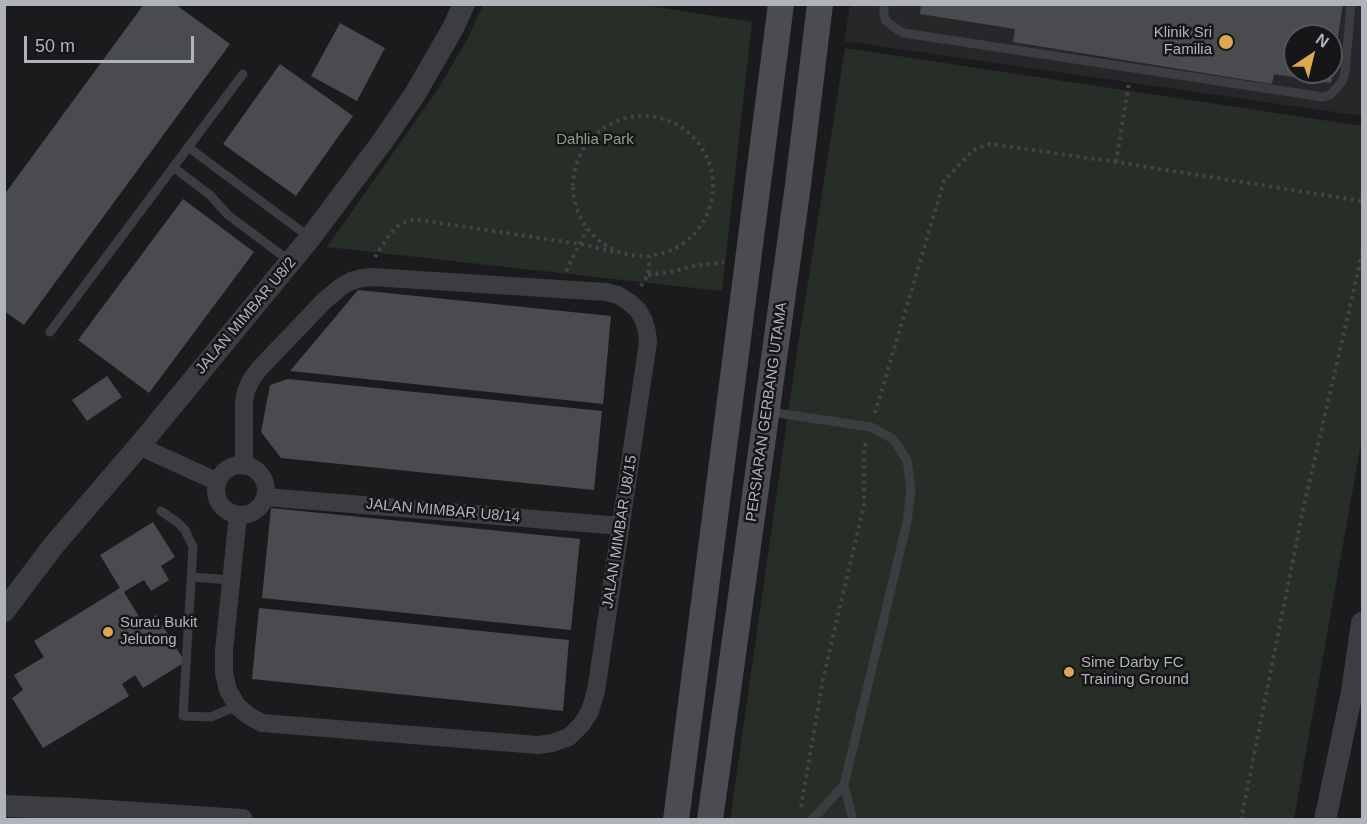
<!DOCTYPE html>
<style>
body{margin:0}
#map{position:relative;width:1367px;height:824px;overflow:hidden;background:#1b1b1d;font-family:Helvetica,sans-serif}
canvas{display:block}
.frame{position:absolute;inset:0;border:6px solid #afb3ba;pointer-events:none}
.north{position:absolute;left:1283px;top:24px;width:60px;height:60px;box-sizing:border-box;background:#161618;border:2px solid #535559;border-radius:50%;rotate:35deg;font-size:16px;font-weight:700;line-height:24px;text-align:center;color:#afb3ba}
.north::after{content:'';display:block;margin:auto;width:21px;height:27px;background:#dda853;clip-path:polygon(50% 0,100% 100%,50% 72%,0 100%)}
.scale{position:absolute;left:24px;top:36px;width:170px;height:27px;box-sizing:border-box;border:3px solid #afb3ba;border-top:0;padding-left:8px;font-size:18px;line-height:21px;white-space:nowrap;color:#afb3ba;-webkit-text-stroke:4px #161618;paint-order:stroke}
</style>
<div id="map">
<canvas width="1367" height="824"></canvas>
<div class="frame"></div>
<div class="north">N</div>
<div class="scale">50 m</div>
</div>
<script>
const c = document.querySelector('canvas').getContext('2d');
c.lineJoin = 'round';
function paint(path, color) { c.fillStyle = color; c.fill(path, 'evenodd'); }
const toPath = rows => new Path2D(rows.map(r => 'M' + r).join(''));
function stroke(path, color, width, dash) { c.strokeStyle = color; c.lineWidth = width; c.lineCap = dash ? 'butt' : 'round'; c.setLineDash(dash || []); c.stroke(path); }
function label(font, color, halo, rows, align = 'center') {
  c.font = font + ' Helvetica,sans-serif'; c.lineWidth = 5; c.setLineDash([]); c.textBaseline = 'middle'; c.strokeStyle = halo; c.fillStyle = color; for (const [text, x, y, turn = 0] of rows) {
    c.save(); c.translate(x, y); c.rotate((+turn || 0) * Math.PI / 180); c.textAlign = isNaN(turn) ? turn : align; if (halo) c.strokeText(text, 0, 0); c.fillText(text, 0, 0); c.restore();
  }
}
paint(toPath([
 [850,5,1362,5,1362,116,844,41],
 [1295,36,1331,36,1331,72,1295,72]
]), '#272729');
paint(toPath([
 [483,5,643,5,752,22,722,291,327,247,438,89,468,38],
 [845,48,1362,126,1362,438,1294,819,730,820,796,358]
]), '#272e28');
paint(toPath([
 [144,4,175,4,230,44,24,325,4,311,4,195],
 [921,4,1343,4,1331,83,1274,74,1272,84,1013,42,1015,29,920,14],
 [1295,36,1331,36,1331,72,1295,72],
 [340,23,385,48,357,101,311,76],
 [280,64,353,116,296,196,223,144],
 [183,199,254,252,149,393,78,340],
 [358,290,611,316,603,404,290,371],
 [107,376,122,397,87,421,72,400],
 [288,379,602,411,594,490,281,458,261,432,270,385],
 [271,508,580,539,571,630,262,598],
 [153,522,175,557,161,566,169,580,151,591,144,580,124,592,143,623,156,615,185,662,143,688,135,675,122,684,129,696,43,748,12,698,23,690,14,675,44,657,34,641,120,588,100,555],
 [259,608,569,640,563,711,252,679]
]), '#4a4b4e');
stroke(toPath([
 '573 186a70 70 0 1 1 140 0a70 70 0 1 1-140 0Z',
 [1116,162,1129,82],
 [375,257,390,234,400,224,413,220,426,221,580,244,615,252],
 [566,271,587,229],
 [648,275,675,271,694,266,724,262],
 [641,286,648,275,650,256],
 [875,413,944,181,973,150,990,144,1116,162,1362,201],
 [801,807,823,679,864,505,864,449,867,440],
 [1241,820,1303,510,1362,254]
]), '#424448', 4, [3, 4.5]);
stroke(toPath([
 [884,4,884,15,886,21,898,30,904,33,1323,97,1330,95,1342,82,1345,73,1351,4],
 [188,147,309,237],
 [173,167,210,195,228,215,291,262],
 [50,332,243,74],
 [770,412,871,427,893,439,907,460,911,490,907,522,844,785,853,820],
 [161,511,177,522,185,530,193,547,183,716,211,717,237,706],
 [191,577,231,580],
 [812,820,844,785]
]), '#3c3d41', 9);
stroke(toPath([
 [139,446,218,482],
 '216 490a25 25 0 1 1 50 0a25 25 0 1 1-50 0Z',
 [265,497,621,526],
 [238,515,224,650,224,673,228,690,237,706,249,716,262,723,538,745,552,743,569,737,582,724,590,711,596,691,648,342,647,332,644,321,638,310,629,302,618,295,606,292,372,277,362,278,351,281,342,286,324,301,259,369,251,380,246,391,244,402,244,466]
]), '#3c3d41', 18);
stroke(toPath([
 [4,611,54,545,139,446,310,238,382,142,415,94,453,28,464,4],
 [4,806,76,809,242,820],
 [1325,820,1352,692,1362,623]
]), '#3c3d41', 22);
stroke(toPath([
 [676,820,781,4],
 [710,820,798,185,820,4]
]), '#4a4c51', 26);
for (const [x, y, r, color] of [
 [1226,42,8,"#dda853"],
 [108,632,6,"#dda853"],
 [1069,672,6,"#dda853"]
]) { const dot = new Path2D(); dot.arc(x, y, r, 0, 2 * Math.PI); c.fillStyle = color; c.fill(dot); stroke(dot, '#161618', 2); }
label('15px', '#afb3ba', '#161618', [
 ["Klinik Sri",1212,33,"right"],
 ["Familia",1212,50,"right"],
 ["Surau Bukit",120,623],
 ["Jelutong",120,640],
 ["Sime Darby FC",1081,663],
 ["Training Ground",1081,680]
], 'left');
label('15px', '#89a389', '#161618', [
 ["Dahlia Park",595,140]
]);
label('15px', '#afb3ba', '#161618', [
 ["JALAN MIMBAR U8/2",246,316,-50],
 ["PERSIARAN GERBANG UTAMA",767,412,-82],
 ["JALAN MIMBAR U8/14",443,511,5],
 ["JALAN MIMBAR U8/15",620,532,-81]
]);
</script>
